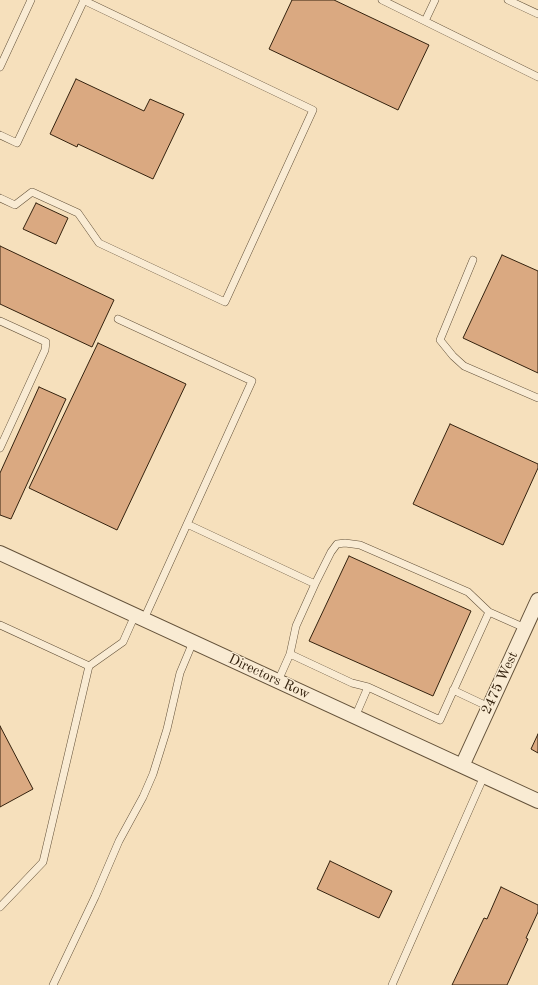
<!DOCTYPE html>
<style>
body{margin:0}
canvas{display:block;background:#f6e0bc}
</style>
<canvas width="538" height="985"></canvas>
<script>
const c = document.querySelector('canvas').getContext('2d');
c.lineJoin = 'round';
function paint(path, color) { c.fillStyle = color; c.fill(path, 'evenodd'); }
const toPath = rows => new Path2D(rows.map(r => 'M' + r).join(''));
function stroke(path, color, width, dash) { c.strokeStyle = color; c.lineWidth = width; c.lineCap = dash ? 'butt' : 'round'; c.setLineDash(dash || []); c.stroke(path); }
function label(font, color, halo, rows, align = 'center') {
  c.font = font + ' "Old Standard TT",serif'; c.lineWidth = 3; c.setLineDash([]); c.textBaseline = 'middle'; c.strokeStyle = halo; c.fillStyle = color; for (const [text, x, y, turn = 0] of rows) {
    c.save(); c.translate(x, y); c.rotate((+turn || 0) * Math.PI / 180); c.textAlign = isNaN(turn) ? turn : align; if (halo) c.strokeText(text, 0, 0); c.fillText(text, 0, 0); c.restore();
  }
}
const building = toPath([
 [292,0,334,0,429,45,398,110,269,49,292,0],
 [76,79,144,111,150,99,184,114,153,179,78,144,77,147,50,134,76,79],
 [36,203,68,218,56,244,23,229,36,203],
 [0,246,114,300,92,347,0,304,0,246],
 [502,255,538,271,538,373,463,338,502,255],
 [98,343,186,384,117,530,29,488,98,343],
 [39,387,66,399,11,519,0,515,0,473,39,387],
 [450,424,538,464,538,468,503,545,413,504,450,424],
 [349,556,471,611,433,696,309,641,349,556],
 [0,726,33,789,0,807,0,726],
 [538,734,538,753,531,749,538,734],
 [330,861,392,891,379,918,317,889,330,861],
 [501,887,538,905,538,912,526,938,528,939,507,985,452,985,484,918,487,919,501,887]
]);
paint(building, '#daa981');
stroke(building, '#34220e', 1);
const lane = toPath([
 [382,0,538,77],
 [508,0,538,14],
 [425,21,435,0],
 [0,67,31,0],
 [0,135,17,143,84,0],
 [0,198,15,205,32,192,78,213,99,243,225,302,313,110,83,0],
 [473,260,440,340,453,356,464,366,538,398],
 [118,319,252,381,144,619],
 [0,321,46,342,45,350,0,448],
 [187,524,315,584,296,626,290,654],
 [315,584,331,552,337,544,345,543,360,545,468,592,489,612],
 [0,625,89,666,123,642,135,615],
 [278,681,290,654,352,683,368,687,440,720,489,612,525,628],
 [453,690,489,707],
 [355,717,368,687],
 [0,907,43,862,89,666],
 [53,985,95,897,119,841,143,797,153,774,167,729,180,673,193,642],
 [392,985,484,776]
]);
const street = toPath([
 [0,553,538,801],
 [462,766,538,600]
]);
stroke(lane, '#64523a', 8);
stroke(street, '#64523a', 16);
stroke(lane, '#f9ebd3', 7);
stroke(street, '#f9ebd3', 14);
label('14px', '#34220e', '#f9ebd3', [
 ["Directors Row",269,677,25],
 ["2475 West",500,683,-65]
]);
</script>
